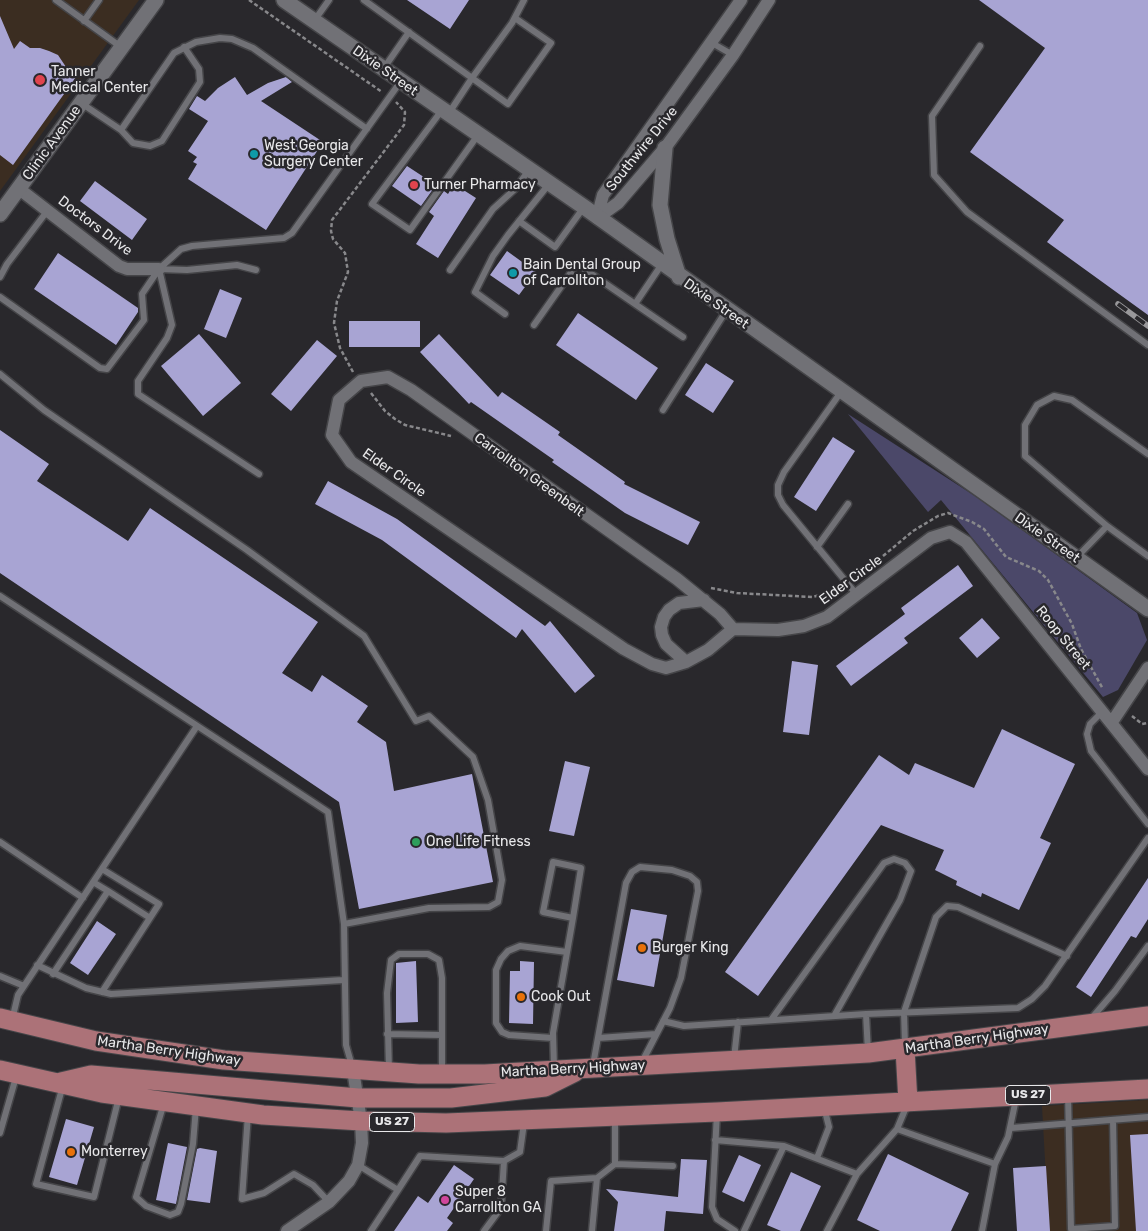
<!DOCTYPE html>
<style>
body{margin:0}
canvas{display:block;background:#29282c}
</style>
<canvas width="1148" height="1231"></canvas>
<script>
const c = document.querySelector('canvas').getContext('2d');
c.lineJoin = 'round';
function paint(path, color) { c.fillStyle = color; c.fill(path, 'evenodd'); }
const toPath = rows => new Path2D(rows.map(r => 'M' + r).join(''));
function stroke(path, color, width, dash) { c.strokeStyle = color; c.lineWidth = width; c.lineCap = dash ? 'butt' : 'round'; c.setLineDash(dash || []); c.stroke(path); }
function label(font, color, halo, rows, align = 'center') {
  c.font = font + ' Rubik,sans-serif'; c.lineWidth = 5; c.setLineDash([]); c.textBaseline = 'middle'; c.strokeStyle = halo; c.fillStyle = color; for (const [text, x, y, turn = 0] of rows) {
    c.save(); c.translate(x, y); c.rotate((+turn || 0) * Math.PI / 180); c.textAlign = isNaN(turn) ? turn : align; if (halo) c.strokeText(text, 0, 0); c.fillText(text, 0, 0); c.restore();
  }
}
paint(toPath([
 [1148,1100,1148,1231,1049,1231,1042,1106]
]), '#3c2d21');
paint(toPath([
 [0,0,139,0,0,191]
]), '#3b2d21');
paint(toPath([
 [848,414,978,498,1137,613,1147,640,1118,690,1103,697,941,500,928,512]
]), '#4b4869');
paint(toPath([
 [407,0,469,0,450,29],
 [979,0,1148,0,1148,315,1047,242,1064,220,970,152,1045,48],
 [0,16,14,49,20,41,30,48,40,48,49,51,58,55,68,70,77,76,13,165,0,155],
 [235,77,247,95,268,83,286,77,292,82,261,101,323,142,266,230,188,179,197,164,193,162,197,157,188,151,208,121,189,109,197,96,205,101,218,88],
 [407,166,436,185,421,206,392,186],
 [95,181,147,219,132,240,80,201],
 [454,184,476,198,438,258,416,244,434,216,429,212,444,191,448,194],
 [507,251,536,272,519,295,490,275],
 [58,253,138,308,138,312,116,345,34,289],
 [220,289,242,298,226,338,204,329],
 [578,313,658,368,636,400,556,345],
 [349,321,420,321,420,347,349,347],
 [199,334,241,383,203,416,161,366],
 [439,334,498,397,502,392,560,432,558,435,625,482,624,484,700,522,688,545,625,513,552,462,554,460,471,402,469,404,420,352],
 [317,340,337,356,291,411,271,394],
 [706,363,734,381,713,413,685,395],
 [0,430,49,464,37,481,128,541,150,508,318,622,282,673,312,692,322,675,368,706,357,722,386,742,394,791,472,774,493,882,359,909,339,802,0,573],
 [833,437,855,451,816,511,794,497],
 [328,481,397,519,545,626,550,621,595,676,575,693,522,629,516,638,382,540,315,504],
 [958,565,973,586,904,638,908,643,851,686,836,666,905,614,901,608],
 [982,618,1000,638,977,658,959,638],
 [792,661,818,665,809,735,783,732],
 [1002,729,1075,764,1040,838,1051,843,1019,910,982,893,981,897,956,885,957,881,935,870,944,850,881,825,758,996,725,972,879,755,909,775,915,763,974,788],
 [565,761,590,767,574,836,549,831],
 [1148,878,1148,919,1136,938,1131,936,1091,997,1076,987],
 [631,909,667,915,654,987,617,980],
 [97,921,116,934,88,975,70,963],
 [416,961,418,1022,396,1023,396,963],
 [520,961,534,962,533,1024,509,1023,510,971,520,971],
 [66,1119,94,1127,77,1185,49,1177],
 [1148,1134,1148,1231,1136,1231,1130,1135],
 [168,1143,187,1147,176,1204,156,1200],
 [200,1148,217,1151,210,1203,187,1200,197,1149],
 [888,1154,969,1193,951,1231,880,1231,857,1220],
 [739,1155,761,1165,744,1202,722,1192],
 [681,1159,707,1160,703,1214,666,1211,664,1231,614,1231,618,1202,606,1189,678,1197],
 [454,1165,474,1179,447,1218,453,1223,447,1231,394,1231,418,1196,428,1203],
 [1046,1166,1050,1231,1017,1231,1013,1168],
 [791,1172,821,1186,800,1231,781,1231,767,1225]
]), '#a8a4d3');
const service = toPath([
 [56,0,121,47],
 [364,0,472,78,449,113],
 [515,18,551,43,508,104,472,78,512,23,524,0],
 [84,21,99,0],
 [314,21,329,0],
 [712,43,733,55],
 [980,46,932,116,934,175,967,212,1148,345],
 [384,68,409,32],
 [81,103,121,130,133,143,150,146,162,141,200,82,199,69,184,47],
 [442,110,372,204,410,230,478,135],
 [121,130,174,53,196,42,220,38,232,39,253,48,367,129],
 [519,221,555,247,584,207],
 [159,269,172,325,167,338,138,381,138,394,259,474],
 [159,269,187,270,237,265,256,270],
 [450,270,493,209,515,189,529,170],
 [0,277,7,264,48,210],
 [0,297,100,368,107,369,144,320,142,294,159,269,181,249,192,246,284,238,292,233,401,81],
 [635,304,662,264],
 [505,314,475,292,493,256,508,235,549,184],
 [534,325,577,264,683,337],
 [0,374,44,410,247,550,364,636,416,721,429,716,473,757,488,800,502,880,498,902,489,907,429,908,344,924],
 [841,392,784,472,778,485,778,495,783,505,857,595],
 [663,410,726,311],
 [1107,526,1148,556],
 [817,547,848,504],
 [1077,557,1107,526,1025,456,1025,425,1037,405,1054,396,1072,400,1148,454],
 [0,596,328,812,344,924,346,1045,352,1066],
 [1103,711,1090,724,1087,734,1091,751,1148,824],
 [0,842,83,898],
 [93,882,108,891],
 [37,965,86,988,111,994,343,980],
 [53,974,108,891,150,918],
 [0,976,24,986],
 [102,992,159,904,102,869],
 [866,1014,868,1052],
 [12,1020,18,995,197,726],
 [771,1020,884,863,894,859,905,863,911,871,900,900,834,1016],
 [1090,1020,1115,991,1148,946],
 [663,1021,684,1026,866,1014,1018,1008,1032,999,1045,986,1148,838],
 [387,1034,442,1035],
 [553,1038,509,1035,502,1032,496,1023,496,970,501,959,508,951,520,946,567,952],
 [598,1038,656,1034],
 [905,1045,904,1012,936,917,947,906,958,907,1067,956],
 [734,1058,738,1022],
 [593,1065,626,883,632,872,640,867,672,870,690,876,697,882,698,891,681,978,670,1008,642,1062],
 [554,1067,553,1033,573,918,581,868,553,862,543,912,573,918],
 [389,1070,387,993,391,960,399,954,428,954,439,960,442,978,442,1072],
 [63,1085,36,1184,94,1197,119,1097],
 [1068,1094,1071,1229,1115,1226,1113,1120],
 [164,1103,136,1197,146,1206,170,1215,178,1212,181,1204,193,1144,196,1107],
 [717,1113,712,1207,717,1219,735,1231],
 [248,1114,242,1199,264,1193,294,1174,313,1185,329,1202],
 [615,1118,615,1164,673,1166],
 [1011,1128,1148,1117],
 [897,1129,995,1164,1008,1137,1016,1099],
 [0,1133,16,1077],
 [715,1140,784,1146,857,1174],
 [817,1158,829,1127,824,1107],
 [358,1165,398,1190,371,1231],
 [398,1190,420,1156,504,1161,520,1152,524,1123],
 [484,1231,501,1208,504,1161],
 [546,1231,551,1181,597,1178,615,1164],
 [592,1231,597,1178],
 [744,1231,784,1146],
 [827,1231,857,1174,897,1129,907,1105],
 [982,1231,995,1164]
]);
const minor = toPath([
 [18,188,119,266,127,269,159,269],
 [597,218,618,203,665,148,733,55,769,0],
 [597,218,603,195,741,0],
 [388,377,411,390,677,579,720,614,733,629,708,650,686,662,666,668,652,664,624,649,351,462,332,435,339,400,361,381,388,377],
 [733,629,778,630,804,626,827,617,931,538,950,532,966,542,1148,769],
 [686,662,666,644,662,635,661,627,664,617,669,610,679,603,704,600],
 [1112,722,1148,668],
 [287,1231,329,1202,349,1181,358,1165,362,1143,361,1121,353,1070]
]);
const tertiary = toPath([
 [284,0,584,207,1148,609],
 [665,148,660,205,667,239,679,277],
 [0,214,156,0]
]);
const primary = toPath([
 [0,1018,96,1041,224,1060,419,1074,485,1074,868,1053,1148,1016],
 [905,1049,908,1102],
 [0,1070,102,1093,263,1115,361,1121,446,1123,717,1112,1148,1089],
 [61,1082,91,1075,358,1098,451,1098,545,1087,575,1072]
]);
stroke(service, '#454548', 9);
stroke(minor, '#454548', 15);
stroke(tertiary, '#454548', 18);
stroke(primary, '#454548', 21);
stroke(toPath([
 [249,0,382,92],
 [353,372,340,348,334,323,337,301,348,272,345,253,333,239,331,231,332,220,404,125,405,112,396,102],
 [371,393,385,411,395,419,405,425,451,436],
 [883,556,913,531,938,516,948,513,972,522,984,529,1006,557,1039,571,1048,580,1072,624,1081,649,1103,689],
 [711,588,737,593,812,597,837,591],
 [1132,716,1142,724,1148,723]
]), '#88888b', 2.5, [4, 2.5]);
stroke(service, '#717176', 6);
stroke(minor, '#717176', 12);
stroke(tertiary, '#717176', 15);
stroke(primary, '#ac7278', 19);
const rail = toPath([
 [1118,304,1148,326]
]);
stroke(rail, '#99989b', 5.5);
stroke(rail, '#29282c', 4, [11]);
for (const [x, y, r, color] of [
 [40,80,6,"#e0444e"],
 [254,154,5,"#0f9aa8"],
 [414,185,5,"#e0444e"],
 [513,273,5,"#0f9aa8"],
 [416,842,5,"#2e9e5b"],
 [642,948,5,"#e8710a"],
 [521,997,5,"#e8710a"],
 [71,1152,5,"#e8710a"],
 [445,1200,5,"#d1479c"]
]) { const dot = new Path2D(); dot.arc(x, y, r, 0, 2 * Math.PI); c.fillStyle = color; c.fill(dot); stroke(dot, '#29282c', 2); }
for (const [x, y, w] of [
 [1028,1095,45],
 [392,1122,45]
]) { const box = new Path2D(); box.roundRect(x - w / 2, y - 9.5, w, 19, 4); c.fillStyle = '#29282c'; c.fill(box); stroke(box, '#e8e8ea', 1); }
label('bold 12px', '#e8e8ea', null, [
 ["US 27",1028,1095],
 ["US 27",392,1122]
]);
label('14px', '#e8e8ea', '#29282c', [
 ["Dixie Street",385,71,35],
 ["Clinic Avenue",52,143,-54],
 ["Southwire Drive",642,149,-51],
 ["Doctors Drive",95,226,37],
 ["Dixie Street",716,304,35],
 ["Elder Circle",394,473,35],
 ["Carrollton Greenbelt",529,475,36],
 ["Dixie Street",1047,538,35],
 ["Elder Circle",851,580,-36],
 ["Roop Street",1063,638,51],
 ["Martha Berry Highway",977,1039,-8],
 ["Martha Berry Highway",169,1051,8],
 ["Martha Berry Highway",573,1069,-3]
]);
label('14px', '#e8e8ea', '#29282c', [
 ["Tanner",51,72],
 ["Medical Center",51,88],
 ["West Georgia",264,146],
 ["Surgery Center",264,162],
 ["Turner Pharmacy",424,185],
 ["Bain Dental Group",523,265],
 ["of Carrollton",523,281],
 ["One Life Fitness",426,842],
 ["Burger King",652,948],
 ["Cook Out",531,997],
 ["Monterrey",81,1152],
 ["Super 8",455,1192],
 ["Carrollton GA",455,1208]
], 'left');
</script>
